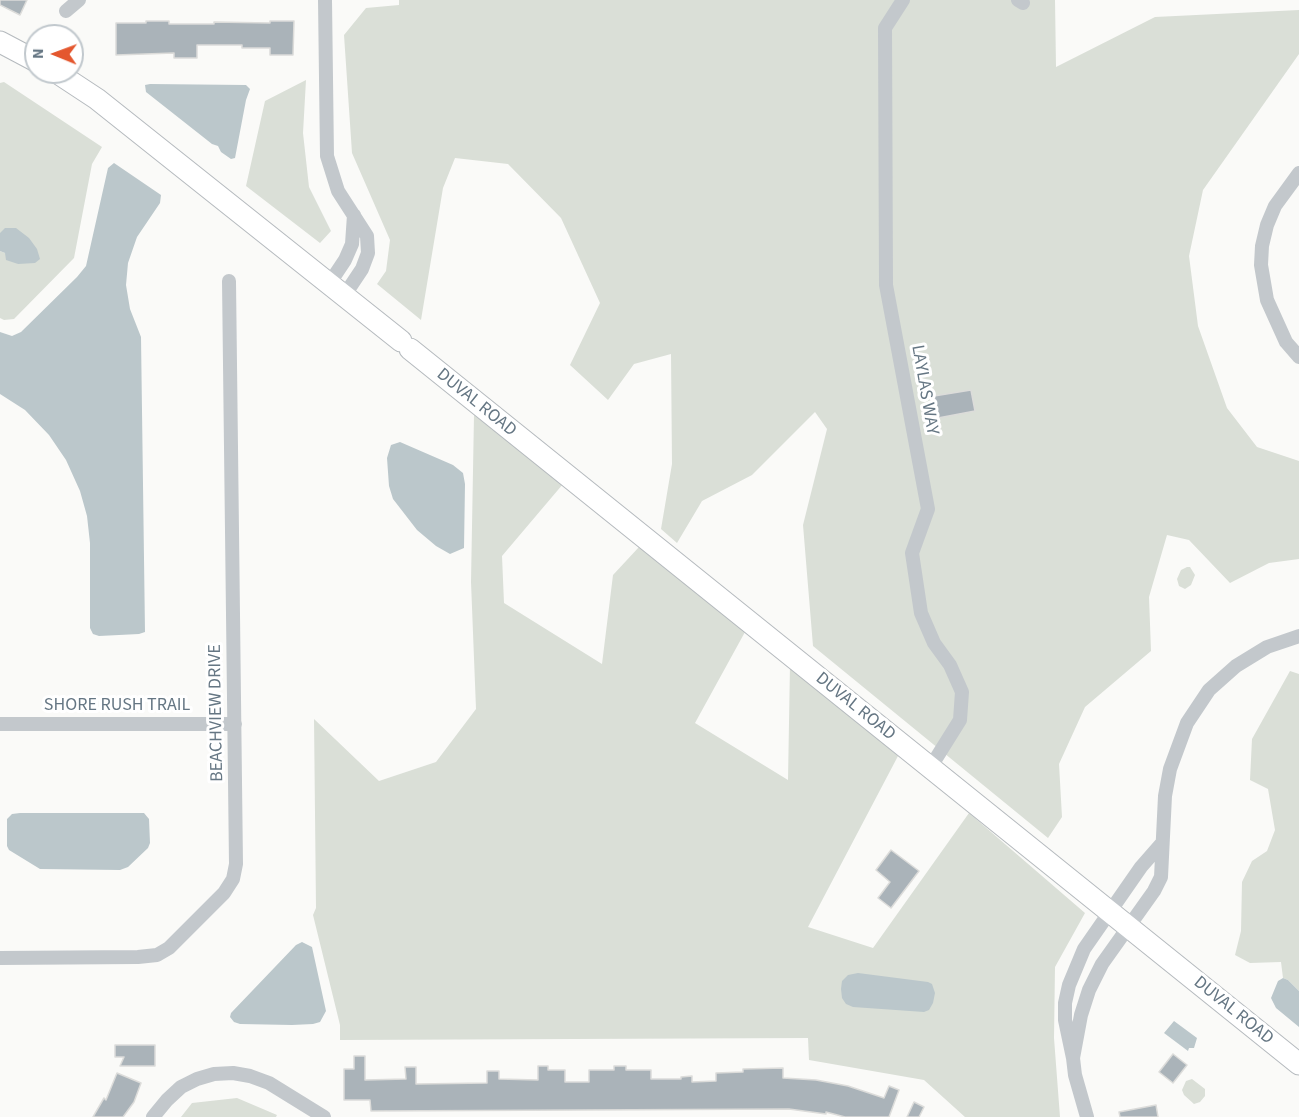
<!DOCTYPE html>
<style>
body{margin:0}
#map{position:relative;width:1299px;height:1117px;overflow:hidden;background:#fafaf8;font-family:"Source Sans 3",sans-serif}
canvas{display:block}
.north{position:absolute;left:24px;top:24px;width:60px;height:60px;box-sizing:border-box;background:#fff;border:2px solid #c1c8cd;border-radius:50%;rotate:271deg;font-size:16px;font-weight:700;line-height:24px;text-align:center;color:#657683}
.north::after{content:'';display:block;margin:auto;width:21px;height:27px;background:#e4572e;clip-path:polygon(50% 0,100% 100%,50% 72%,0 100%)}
</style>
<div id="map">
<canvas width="1299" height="1117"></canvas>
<div class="north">N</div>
</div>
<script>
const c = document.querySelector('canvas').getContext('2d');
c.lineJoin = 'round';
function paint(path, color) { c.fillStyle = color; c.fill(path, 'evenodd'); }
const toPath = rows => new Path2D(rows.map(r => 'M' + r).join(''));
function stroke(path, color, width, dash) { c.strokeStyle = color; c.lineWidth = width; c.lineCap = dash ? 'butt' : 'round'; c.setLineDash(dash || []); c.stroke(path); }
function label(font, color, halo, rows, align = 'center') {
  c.font = font + ' "Source Sans 3",sans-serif'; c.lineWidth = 6; c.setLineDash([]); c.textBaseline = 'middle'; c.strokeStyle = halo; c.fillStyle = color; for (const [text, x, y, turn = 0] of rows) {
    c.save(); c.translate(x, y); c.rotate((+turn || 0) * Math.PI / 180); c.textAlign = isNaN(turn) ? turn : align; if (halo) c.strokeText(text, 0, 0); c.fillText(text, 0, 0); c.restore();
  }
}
paint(toPath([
 [399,0,1055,0,1056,67,1155,17,1299,10,1299,54,1203,190,1189,256,1198,326,1227,408,1257,447,1299,461,1299,559,1269,563,1230,583,1189,540,1167,535,1149,597,1151,651,1085,707,1059,764,1062,817,1048,838,813,646,803,525,827,429,815,412,752,475,702,501,677,543,661,529,672,464,671,354,634,364,608,400,570,365,600,303,561,218,508,164,455,158,443,188,421,320,377,284,386,271,390,240,352,153,344,35,366,8,399,5],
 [306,80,303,133,309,187,331,231,320,243,246,186,265,101],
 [4,82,102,147,92,164,74,258,14,319,4,320,0,318,0,251,5,253,18,264,0,233,0,83],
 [474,415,563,484,502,556,504,603,602,664,613,575,639,547,745,632,695,723,788,780,790,665,898,756,808,927,873,948,969,813,1085,913,1055,967,1054,1038,1060,1117,965,1117,924,1080,809,1060,808,1038,340,1040,340,1025,313,915,316,908,314,719,379,781,436,762,476,709,471,582],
 [1187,567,1190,567,1195,575,1191,585,1185,589,1179,586,1177,579,1181,570],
 [1290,671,1299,674,1299,991,1288,980,1283,978,1281,962,1250,963,1235,955,1241,931,1242,882,1252,861,1267,851,1275,830,1268,789,1250,780,1252,739],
 [1192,1079,1205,1089,1205,1096,1200,1102,1194,1104,1184,1095,1182,1090,1186,1081],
 [237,1098,277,1115,276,1117,181,1117,192,1103]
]), '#dadfd7');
paint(toPath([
 [150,84,246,85,250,89,246,100,235,158,231,159,221,152,218,146,212,144,146,92,145,85],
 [114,163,161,195,160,203,137,237,128,263,126,285,130,309,141,337,145,632,139,634,99,636,93,634,90,628,90,543,87,516,80,491,66,460,49,435,25,410,0,394,0,332,12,336,21,332,77,277,86,266,108,168],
 [5,228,16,228,29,238,37,249,40,259,35,263,18,264,6,260,5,253,0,251,0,233],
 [400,442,453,465,463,473,465,484,464,548,450,554,436,546,417,530,393,499,389,486,387,458,391,445],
 [20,813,144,813,149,819,150,843,148,848,128,867,120,870,40,869,9,850,7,846,7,819,12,814],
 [302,942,312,947,326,1011,320,1022,313,1024,292,1025,240,1024,234,1022,230,1017,231,1013,296,945],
 [858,973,928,982,932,984,935,993,933,1003,929,1010,924,1012,853,1007,846,1004,842,998,841,989,842,981,848,975],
 [1283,978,1288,980,1299,991,1299,1027,1276,1008,1271,998,1278,981],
 [1174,1021,1197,1038,1194,1048,1189,1048,1188,1051,1164,1033]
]), '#bbc7cb');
const building = toPath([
 [0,0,27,0,20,15,0,5,0,0],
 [146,21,169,21,169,24,214,24,214,22,270,23,270,21,294,21,293,55,270,55,270,48,242,48,242,45,197,45,197,58,174,58,174,53,116,55,116,23,146,23,146,21],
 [971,390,975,411,938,418,934,396,971,390],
 [891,850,919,871,891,908,878,898,890,882,876,870,891,850],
 [115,1045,155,1045,155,1066,120,1066,124,1057,115,1057,115,1045],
 [1173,1054,1187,1065,1173,1083,1159,1072,1173,1054],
 [354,1056,365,1056,365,1080,406,1079,405,1067,416,1067,416,1084,487,1083,487,1071,499,1071,499,1079,538,1080,538,1066,548,1066,548,1070,565,1070,565,1082,589,1082,589,1070,614,1070,614,1066,626,1066,626,1070,651,1070,651,1079,681,1079,681,1077,692,1076,692,1082,716,1081,716,1073,743,1072,743,1069,783,1068,783,1078,816,1080,848,1086,884,1098,889,1086,899,1090,889,1117,845,1117,826,1112,826,1114,789,1109,371,1111,370,1100,344,1100,344,1069,354,1069,354,1056],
 [117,1073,141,1083,134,1102,123,1117,93,1117,104,1098,106,1100,117,1073],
 [914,1102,924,1107,919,1117,907,1117,914,1102],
 [1156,1105,1158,1117,1120,1117,1119,1112,1156,1105]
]);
paint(building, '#aab3b9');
stroke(building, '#dcdcda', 1.5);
const primary = toPath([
 [0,42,36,61],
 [56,72,97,99,401,341],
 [410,349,1299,1064]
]);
stroke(primary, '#b5babe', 23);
stroke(toPath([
 [325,0,327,156,338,191,367,236,368,253,362,269,344,296],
 [903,0,885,28,886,285,928,509,912,553,921,613,934,643,950,665,962,692,960,720,930,768],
 [1018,0,1023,3],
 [66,11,79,0],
 [1299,173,1275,206,1267,225,1262,246,1261,265,1267,300,1286,342,1299,357],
 [329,284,345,260,352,244,354,215],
 [0,724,235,724],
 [0,958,138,957,157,955,169,948,224,893,233,879,236,864,229,281],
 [1073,1058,1081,1015,1089,990,1102,964,1154,891,1161,877,1165,796,1170,769,1187,723,1209,690,1236,666,1267,647,1299,636],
 [153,1117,167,1100,181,1087,197,1079,214,1074,233,1073,250,1076,269,1083,324,1117],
 [1087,1117,1075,1075,1073,1058,1065,1020,1065,1003,1069,985,1084,949,1141,867,1162,843]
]), '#c3c8cc', 14);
stroke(primary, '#fff', 21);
label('18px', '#657683', '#fff', [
 ["LAYLAS WAY",924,390,80],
 ["DUVAL ROAD",476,403,39],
 ["SHORE RUSH TRAIL",117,706],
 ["DUVAL ROAD",855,707,39],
 ["BEACHVIEW DRIVE",217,713,-91],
 ["DUVAL ROAD",1233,1011,39]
]);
</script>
